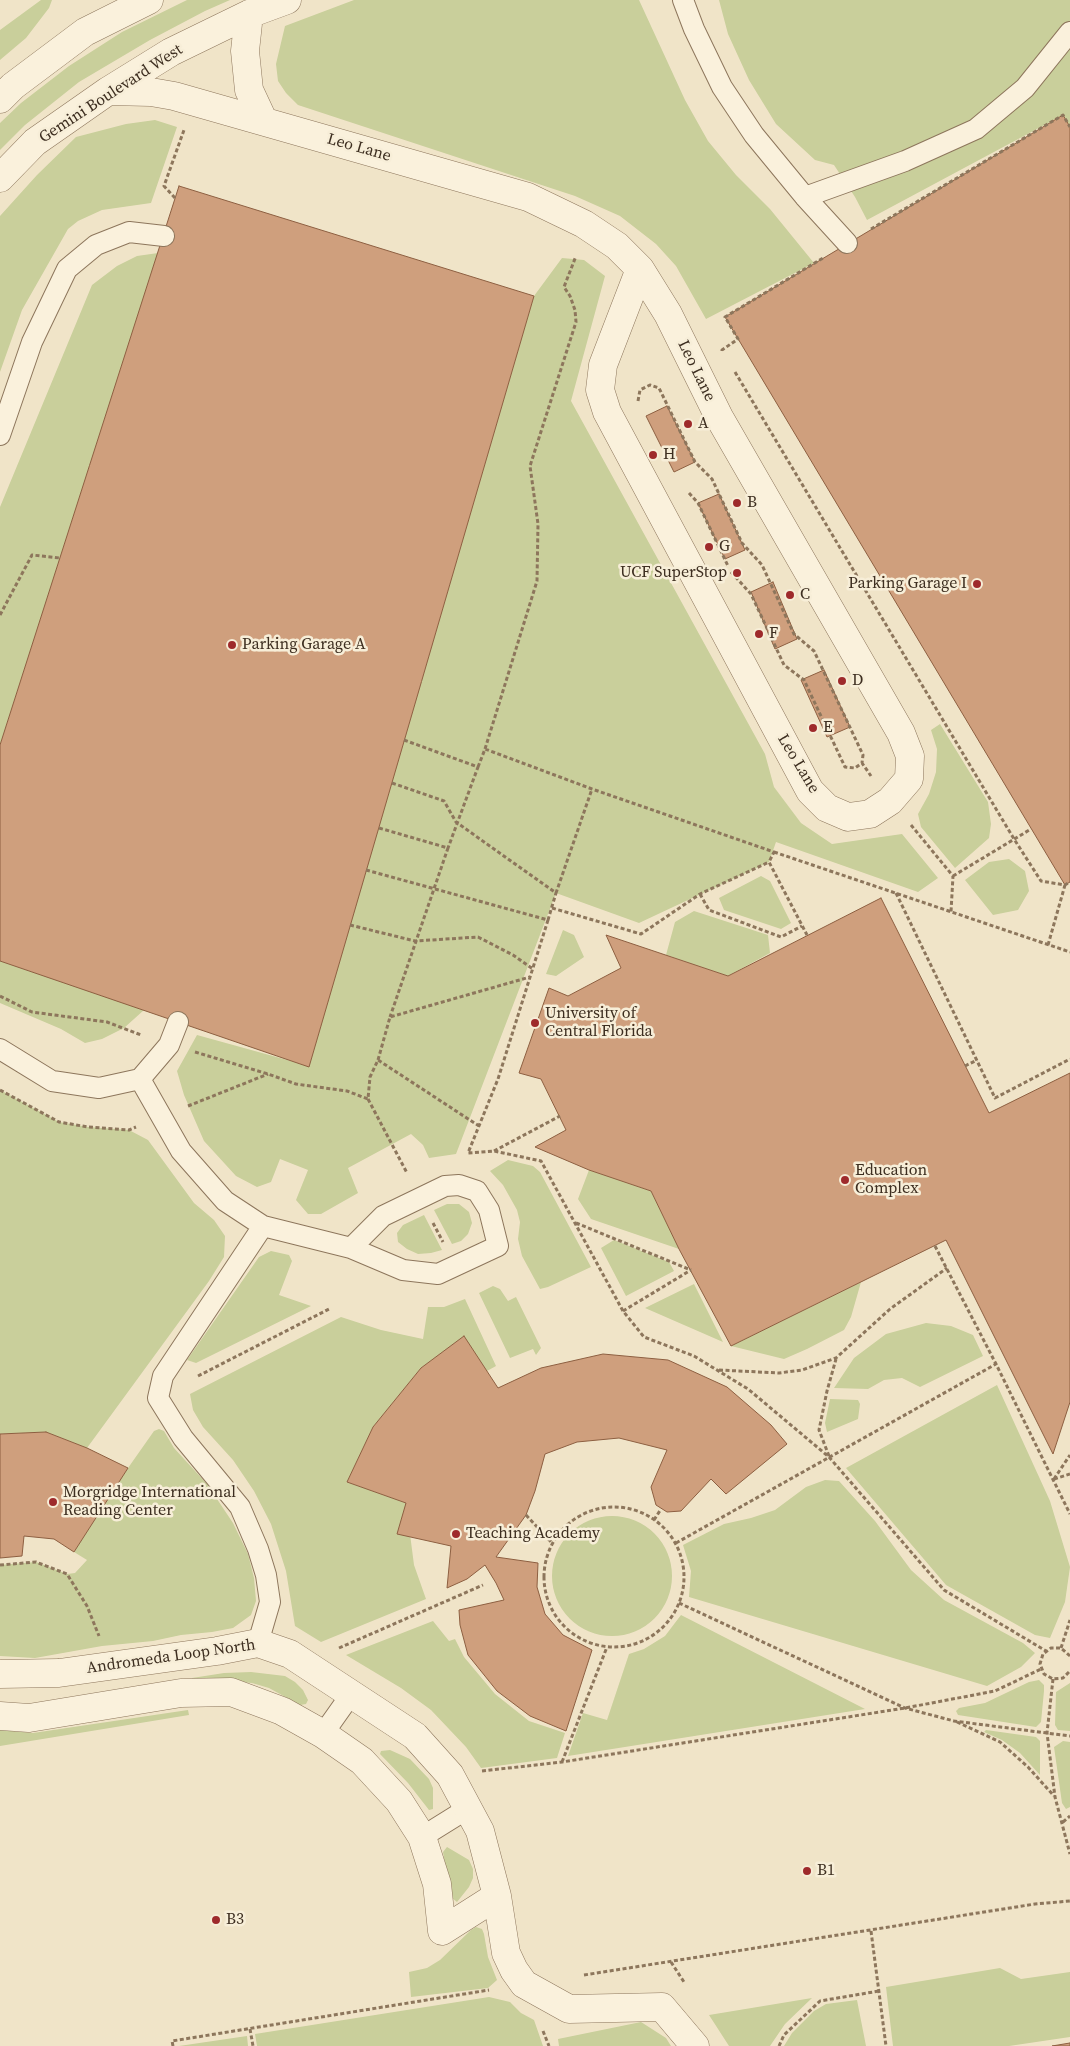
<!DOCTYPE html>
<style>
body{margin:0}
canvas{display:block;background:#f0e4c8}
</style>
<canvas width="1070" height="2046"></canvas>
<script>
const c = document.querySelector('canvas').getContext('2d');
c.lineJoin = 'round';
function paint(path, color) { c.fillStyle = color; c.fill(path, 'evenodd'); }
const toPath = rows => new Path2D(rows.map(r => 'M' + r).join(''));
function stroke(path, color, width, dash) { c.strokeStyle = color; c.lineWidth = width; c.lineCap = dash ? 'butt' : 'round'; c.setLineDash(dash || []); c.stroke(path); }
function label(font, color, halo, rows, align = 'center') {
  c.font = font + ' "Source Serif 4",serif'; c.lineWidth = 5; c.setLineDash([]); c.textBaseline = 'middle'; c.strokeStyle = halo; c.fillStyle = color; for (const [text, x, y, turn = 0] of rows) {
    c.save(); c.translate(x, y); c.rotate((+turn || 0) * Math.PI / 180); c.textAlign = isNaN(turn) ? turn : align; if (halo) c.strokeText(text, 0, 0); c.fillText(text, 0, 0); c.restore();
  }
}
paint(toPath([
 [41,0,52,0,49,8,26,38,0,60,0,30],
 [187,0,230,0,205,11,150,40,79,82,25,125,0,150,0,123,21,103,69,66,122,32],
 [354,0,639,0,685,100,708,141,736,175,770,209,814,263,706,319,676,266,656,244,620,216,575,196,298,105,286,93,278,81,276,64,285,26],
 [719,0,1070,0,1070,127,1063,115,867,220,855,197,834,165,815,160,776,124,749,80,728,34],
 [155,120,177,127,151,203,102,210,78,221,68,229,22,310,0,372,0,216,37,175,76,137,126,124],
 [158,253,0,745,0,507,92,285,117,266,137,256],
 [562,258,584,260,605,276,571,401,765,754,774,787,801,823,832,844,902,834,938,878,918,892,776,842,769,862,639,923,556,893,456,1154,429,1158,423,1145,411,1134,348,1168,358,1193,321,1214,308,1214,296,1200,308,1170,280,1159,271,1182,257,1187,236,1176,204,1141,184,1095,177,1071,197,1035,309,1066,534,296],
 [940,724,988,802,991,824,989,838,955,868,921,827,918,814,929,794,936,772,937,749,931,730],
 [1009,859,1025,871,1029,891,1018,910,993,915,965,880,989,862],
 [761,876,770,881,791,923,781,929,724,910,719,898],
 [694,911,768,935,770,953,728,976,666,955,675,922],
 [563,930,574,935,584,957,556,976,546,974],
 [0,961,144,1010,124,1028,102,1039,85,1043,61,1029,0,1003],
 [0,1090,59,1122,88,1127,129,1130,148,1140,194,1203,214,1220,225,1236,224,1257,209,1281,87,1448,46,1432,0,1434],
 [508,1160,533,1166,540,1172,591,1267,548,1287,540,1289,522,1256,518,1239,520,1222,517,1210,503,1185,490,1171],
 [589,1170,651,1191,679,1249,591,1219,578,1199],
 [447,1204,459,1204,469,1212,472,1223,468,1234,461,1241,452,1244,434,1210],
 [424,1215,442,1250,431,1253,418,1254,407,1249,398,1242,397,1233,403,1225],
 [614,1240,669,1262,674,1271,626,1296,601,1248],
 [271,1251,289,1255,292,1261,279,1295,311,1306,196,1363,187,1360,259,1257],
 [861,1282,851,1317,844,1330,807,1349,784,1359,731,1346],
 [694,1284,723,1342,645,1308],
 [493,1286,500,1289,508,1301,516,1297,541,1348,536,1355,533,1349,510,1358,479,1293],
 [465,1299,496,1366,487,1371,464,1337,421,1368,373,1427,347,1482,406,1503,414,1565,426,1599,321,1642,295,1626,286,1571,271,1524,254,1491,233,1460,203,1427,193,1410,190,1394,341,1317,381,1330,423,1339,428,1307,444,1307],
 [926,1323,951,1326,973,1335,983,1356,920,1387,902,1378,884,1380,868,1389,834,1388,854,1358,886,1334],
 [997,1385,1050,1501,1070,1567,1065,1602,1050,1638,1035,1635,946,1585,846,1468],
 [830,1399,858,1400,860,1404,858,1419,827,1432,825,1423],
 [159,1429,164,1431,174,1448,207,1484,233,1523,248,1554,254,1578,256,1601,251,1615,233,1628,212,1632,181,1635,153,1641,102,1646,35,1658,0,1656,0,1565,36,1562,67,1574,75,1573,87,1560,74,1552,128,1468,154,1431],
 [825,1480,839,1481,875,1521,911,1570,944,1600,1023,1643,1035,1653,1021,1667,987,1686,689,1597,691,1571,683,1545,724,1524,751,1518,775,1510,806,1487],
 '552 1576a60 60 0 1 1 120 0a60 60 0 1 1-120 0Z',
 [681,1615,865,1709,568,1756,583,1713,607,1720,629,1654,644,1649,665,1636],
 [433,1621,449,1641,455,1639,464,1657,495,1694,529,1721,565,1733,557,1758,481,1768,466,1747,431,1710,401,1688,346,1655],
 [251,1672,285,1676,295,1682,303,1690,308,1700,306,1704,300,1705,269,1688,252,1683,230,1681,192,1681,192,1678,224,1673],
 [1039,1680,1044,1685,1044,1691,1041,1722,1036,1727,958,1715,956,1711,959,1708,985,1703,1029,1682],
 [1070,1683,1070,1731,1058,1730,1055,1725,1056,1692],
 [188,1710,189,1715,0,1746,0,1730,33,1733],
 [986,1730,1036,1737,1040,1741,1040,1775,1020,1753,1002,1740,984,1732],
 [1063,1741,1070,1742,1070,1807,1066,1809,1062,1803,1054,1747],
 [390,1750,410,1759,429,1779,433,1788,433,1809,429,1810,408,1783,380,1754,381,1751],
 [447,1847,469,1860,473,1869,473,1878,469,1887,457,1902,452,1898,448,1883,443,1852],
 [476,1927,482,1929,484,1934,488,1957,497,1980,488,1988,411,1997,409,1972,427,1968,440,1960,471,1930],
 [1000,1968,1021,1979,1070,1972,1070,2037,1009,2046,893,2046,886,1987],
 [489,1997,510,2002,521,2013,534,2020,543,2046,257,2046,255,2034],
 [812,1998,785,2024,770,2046,729,2046,709,2015],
 [857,2000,866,2046,784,2046,792,2033,814,2011,826,2004],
 [641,2022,666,2038,671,2046,559,2046,558,2039],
 [247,2036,248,2046,179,2046]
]), '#c9cf9b');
const building = toPath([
 [1063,115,1070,127,1070,882,1065,885,725,317,1063,115],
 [179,186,534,296,309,1067,0,961,0,745,179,186],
 [667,406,695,462,674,472,646,416,667,406],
 [719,494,745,550,725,559,698,503,719,494],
 [773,582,797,639,775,649,751,592,773,582],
 [824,670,850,727,827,737,801,680,824,670],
 [881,898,989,1113,1070,1073,1070,1402,1053,1454,946,1240,731,1346,679,1249,651,1191,589,1170,535,1147,566,1130,541,1079,519,1073,549,988,568,996,621,968,606,935,728,976,881,898],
 [464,1336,498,1388,541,1368,603,1354,668,1360,727,1387,771,1425,787,1444,726,1494,711,1479,681,1511,667,1512,656,1505,651,1487,667,1450,619,1438,577,1442,545,1454,535,1491,526,1515,496,1557,538,1563,537,1587,545,1614,563,1635,592,1650,566,1731,530,1716,497,1691,468,1655,460,1625,459,1610,504,1600,496,1583,485,1565,467,1579,447,1588,451,1546,397,1534,406,1503,347,1482,373,1427,421,1368,464,1336],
 [46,1432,87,1448,128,1468,74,1552,54,1539,24,1536,22,1556,0,1558,0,1434,46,1432],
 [1070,2043,1070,2046,1052,2046,1070,2043]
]);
paint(building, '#cf9f7d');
stroke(building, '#8d5f41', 1);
const lane = toPath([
 [683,0,694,29,722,87,754,135,805,197,847,243],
 [805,197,905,161,976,129,1025,88,1070,32],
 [0,435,32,342,67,269,96,245,129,232,164,236],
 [0,1049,52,1081,99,1088,140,1079,169,1045,178,1022],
 [140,1079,181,1151,225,1201,263,1226,351,1248,403,1270,438,1274,498,1246,489,1210,477,1191,459,1185,445,1186,383,1216,351,1248],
 [258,1643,270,1602,266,1575,258,1549,240,1507,183,1438,158,1398,163,1376,263,1226],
 [323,1734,352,1693],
 [422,1837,467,1809]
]);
const street = toPath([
 [249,14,245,51,249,90,263,120],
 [108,91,151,92,174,96,528,197,584,224,617,246,640,269,668,314,719,417,901,733,910,756,909,779,890,801,870,814,848,817,827,808,810,791,607,412,600,390,603,365,640,269],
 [0,99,13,86,85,32,149,0],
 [0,178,35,142,108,91,171,52,249,14,287,0],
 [0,1674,59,1673,217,1651,258,1643,290,1654,415,1736,450,1775,480,1831,497,1896,506,1953,514,1970,524,1984,569,2009,662,2007,695,2046],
 [0,1716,29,1718,181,1693,231,1692,282,1711,323,1734,362,1761,399,1801,422,1837,437,1884,442,1931,497,1896]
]);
stroke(lane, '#8d765c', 22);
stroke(street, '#8d765c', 29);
stroke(toPath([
 [175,198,164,186,184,130],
 [871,229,1063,115,1070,127],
 [722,351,722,350,738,339,725,317,823,258],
 [735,372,1014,839,1041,881,1065,885,1070,882],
 [638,401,640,390,650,385,659,388,695,462,712,479,742,543,762,565,794,634,814,651,863,755,862,763],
 [689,493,698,503,728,566],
 [731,572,751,594,784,665,804,680,845,767,855,768,862,763,871,776],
 [0,615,32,555,60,558],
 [404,740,478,767,448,848],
 [485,749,537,581,538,524,530,466,576,322,575,310,570,296,564,287,576,256],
 [478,767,485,749,592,789,774,852,769,862,807,935],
 [392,783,444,801,456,822,556,893,592,789],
 [911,825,953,876,951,912],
 [379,828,448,848,390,1017],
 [774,852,1070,952],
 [366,870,548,920,556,893],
 [953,876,1031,829],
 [896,893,995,1098,1070,1059],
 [700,894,709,910,781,937,802,926],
 [552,908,641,934,700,894,769,862],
 [548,920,498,1079,468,1153,494,1151,541,1161,623,1311,644,1337,694,1356,748,1389,829,1457,944,1590,1046,1651],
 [350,925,415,941,478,937,513,955,533,969],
 [1048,945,1065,885],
 [0,996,32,1012,107,1022,141,1035],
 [195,1052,268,1074,296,1084,347,1091,368,1099,370,1077,378,1060,479,1126],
 [378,1060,390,1017,530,977],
 [965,1066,977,1060],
 [0,1090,59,1122,88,1127,129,1130,136,1127],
 [368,1099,407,1173],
 [188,1106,268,1074],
 [494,1151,560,1116],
 [433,1223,443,1242],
 [576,1223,691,1270],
 [935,1246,996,1364,1070,1514],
 [623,1311,691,1270],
 [719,1370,779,1373,802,1370,836,1358,890,1309,947,1268],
 [198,1376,331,1308],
 [829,1456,819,1430,827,1391,836,1359],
 [1054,1479,1070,1455],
 [1054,1479,1070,1474],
 '544 1577a70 70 0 1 1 140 0a70 70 0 1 1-140 0Z',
 [526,1515,552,1543],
 [654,1520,661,1509],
 [676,1543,996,1364],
 [0,1565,36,1562,67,1574,87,1606,99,1636],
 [679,1603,905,1708,954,1721,1070,1736],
 [339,1648,483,1585],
 [1061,1648,1070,1620],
 [1070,1656,1061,1648,1051,1648,1043,1654,1040,1664,1044,1674,1053,1679,1063,1678,1070,1671],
 [1053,1679,1047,1733,1055,1797,1070,1854],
 [957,1722,1000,1742,1028,1767,1054,1796],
 [562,1762,607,1647],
 [482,1771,562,1762,905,1708,995,1691,1041,1669],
 [1063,1822,1070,1816],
 [871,1931,886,2046],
 [671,1962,684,1982],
 [584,1975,1035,1904,1070,1901],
 [250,2029,253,2046],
 [543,2031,549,2046],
 [173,2046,172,2041,489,1990],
 [779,2046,784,2035,820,2001,879,1991]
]), '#8d765c', 3, [4, 2.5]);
stroke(lane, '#faf1dc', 20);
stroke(street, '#faf1dc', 28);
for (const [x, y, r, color] of [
 [688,424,5,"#9e2a2b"],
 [653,455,5,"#9e2a2b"],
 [737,503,5,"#9e2a2b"],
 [709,547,5,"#9e2a2b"],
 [737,573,5,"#9e2a2b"],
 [977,584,5,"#9e2a2b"],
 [790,595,5,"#9e2a2b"],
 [759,634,5,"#9e2a2b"],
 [232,645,5,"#9e2a2b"],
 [842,681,5,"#9e2a2b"],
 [813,728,5,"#9e2a2b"],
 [535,1023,5,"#9e2a2b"],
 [845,1180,5,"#9e2a2b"],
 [53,1502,5,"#9e2a2b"],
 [456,1534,5,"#9e2a2b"],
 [807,1871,5,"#9e2a2b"],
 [216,1920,5,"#9e2a2b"]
]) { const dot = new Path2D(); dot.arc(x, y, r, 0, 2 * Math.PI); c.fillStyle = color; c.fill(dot); stroke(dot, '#f7eed8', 2); }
label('16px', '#3d2e20', '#f7eed8', [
 ["Gemini Boulevard West",111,94,-33],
 ["Leo Lane",359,148,16],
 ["Leo Lane",696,371,64],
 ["Leo Lane",798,764,59],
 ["Andromeda Loop North",171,1657,-8]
]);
label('16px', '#3d2e20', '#f7eed8', [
 ["A",698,424],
 ["H",663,455],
 ["B",747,503],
 ["G",719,547],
 ["UCF SuperStop",727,573,"right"],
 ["Parking Garage I",967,584,"right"],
 ["C",800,595],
 ["F",769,634],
 ["Parking Garage A",242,645],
 ["D",852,681],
 ["E",823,728],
 ["University of",545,1014],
 ["Central Florida",545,1032],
 ["Education",855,1171],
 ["Complex",855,1189],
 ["Morgridge International",63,1493],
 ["Reading Center",63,1511],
 ["Teaching Academy",466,1534],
 ["B1",817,1871],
 ["B3",226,1920]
], 'left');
</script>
